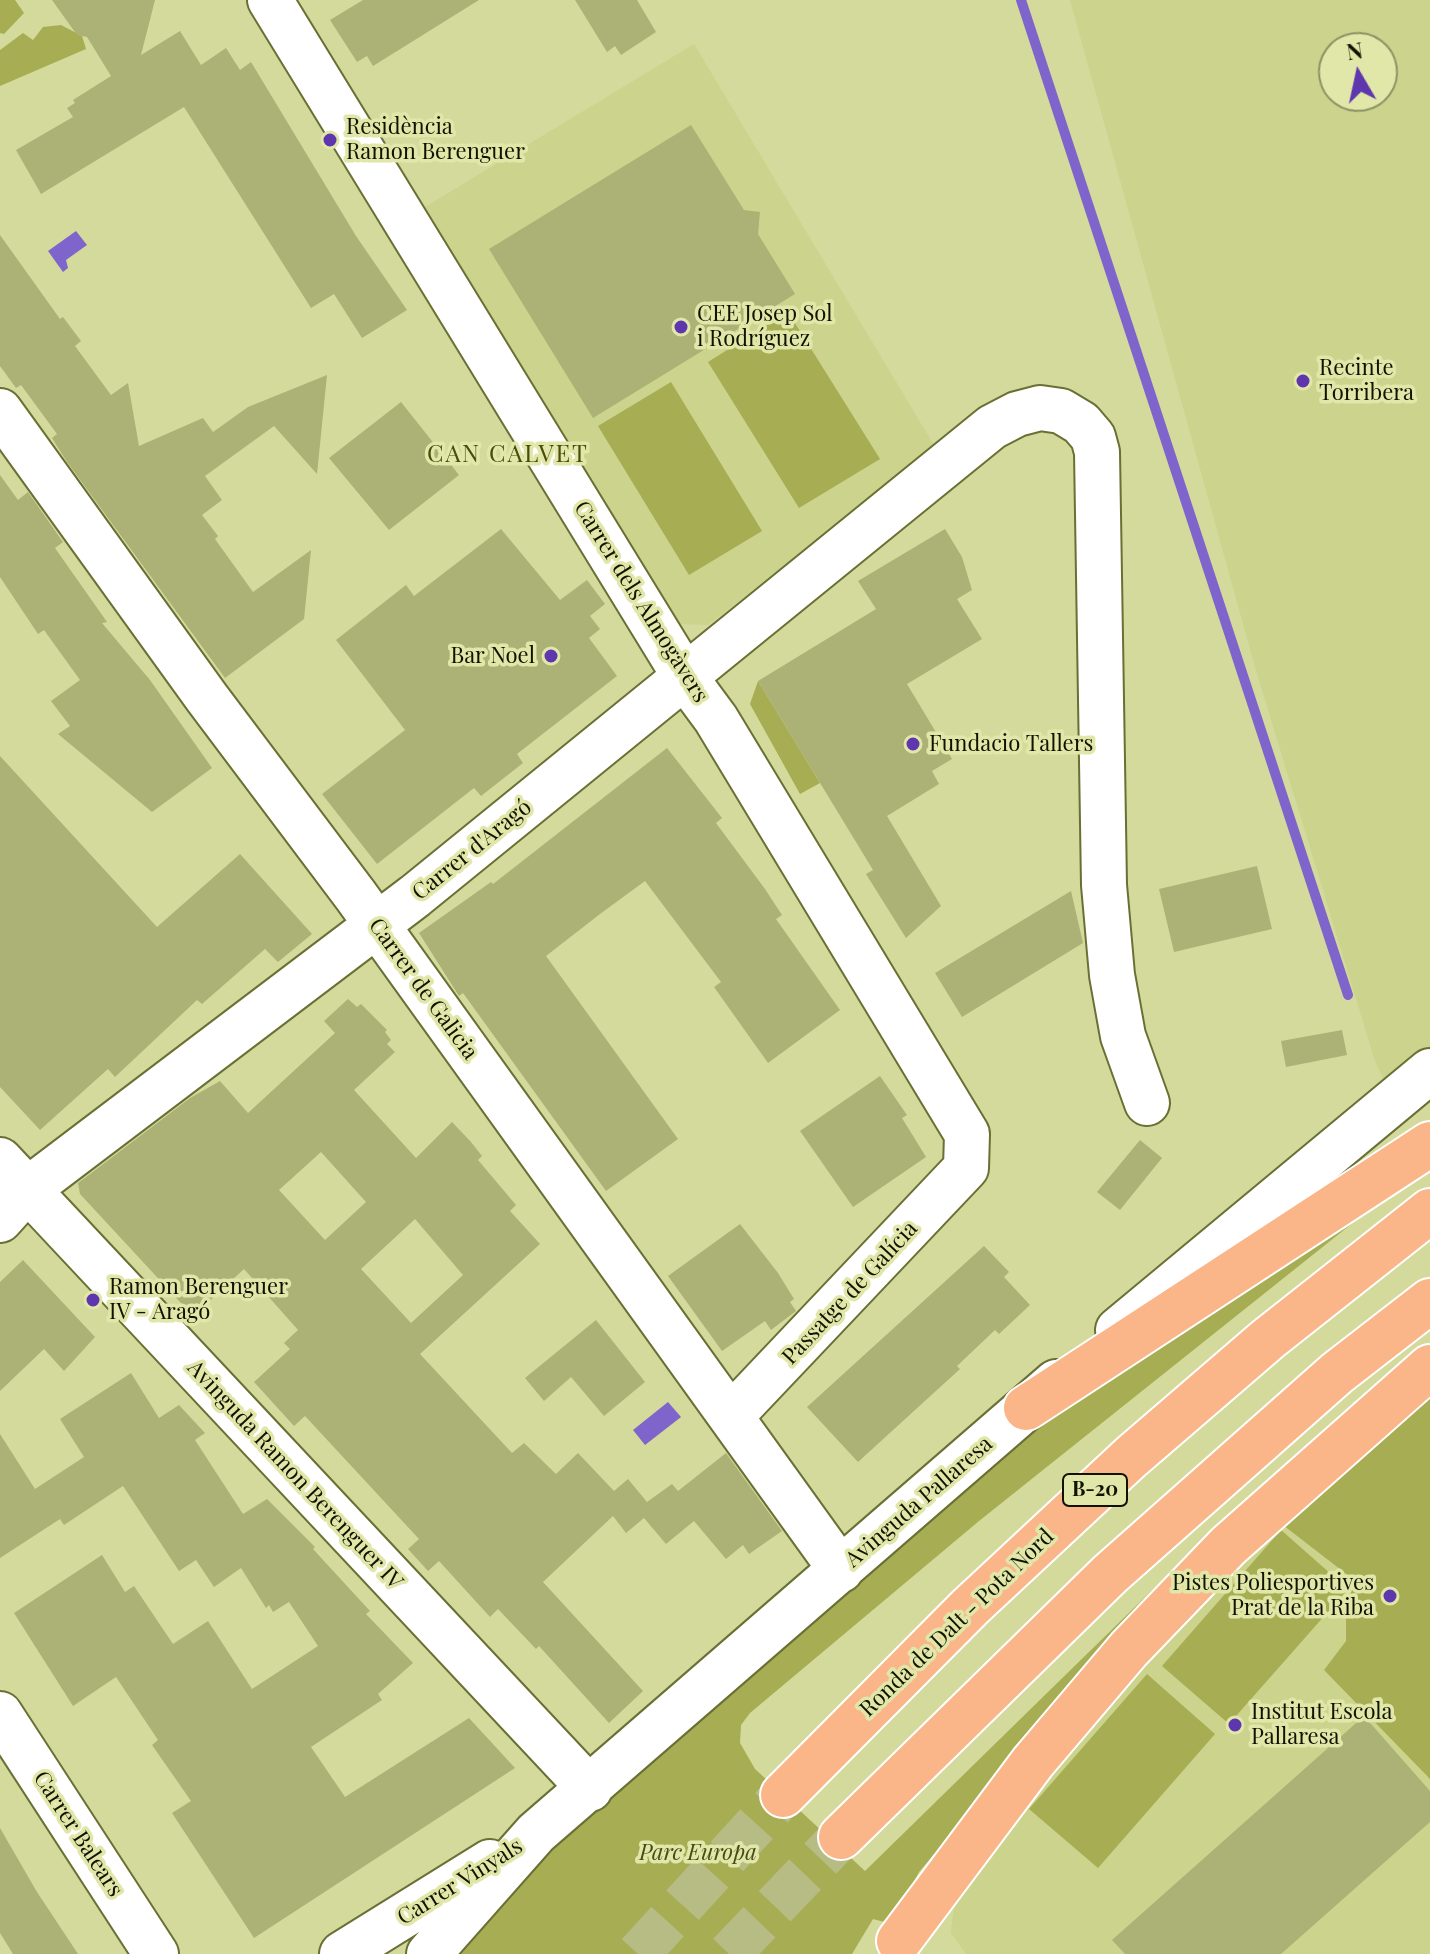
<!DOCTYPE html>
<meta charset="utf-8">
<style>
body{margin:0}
#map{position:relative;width:1430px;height:1954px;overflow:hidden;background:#d3da9b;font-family:"Playfair Display",serif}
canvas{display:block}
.north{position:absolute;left:1318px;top:32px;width:80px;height:80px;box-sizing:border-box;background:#e0e7a8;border:2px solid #8d9265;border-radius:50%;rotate:351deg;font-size:22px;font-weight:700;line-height:32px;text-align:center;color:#111200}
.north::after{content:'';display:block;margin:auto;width:28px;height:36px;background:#5e36ae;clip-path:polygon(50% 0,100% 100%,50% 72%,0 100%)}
</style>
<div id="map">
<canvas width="1430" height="1954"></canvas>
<div class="north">N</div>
</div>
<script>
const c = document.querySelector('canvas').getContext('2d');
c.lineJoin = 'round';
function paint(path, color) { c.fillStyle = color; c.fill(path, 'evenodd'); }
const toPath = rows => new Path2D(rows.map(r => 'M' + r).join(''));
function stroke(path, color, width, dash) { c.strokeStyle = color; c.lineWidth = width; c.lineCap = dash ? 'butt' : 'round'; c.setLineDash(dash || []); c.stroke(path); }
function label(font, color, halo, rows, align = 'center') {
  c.font = font + ' "Playfair Display",serif'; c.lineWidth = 7; c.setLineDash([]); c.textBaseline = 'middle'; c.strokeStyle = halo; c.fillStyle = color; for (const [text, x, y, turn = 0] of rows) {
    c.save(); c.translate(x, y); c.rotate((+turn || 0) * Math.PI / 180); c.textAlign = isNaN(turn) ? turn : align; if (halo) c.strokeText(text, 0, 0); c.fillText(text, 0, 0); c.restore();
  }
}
paint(toPath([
 [1070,0,1430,0,1430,1065,1390,1093,1375,1061,1255,667],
 [1334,48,1382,48,1382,96,1334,96],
 [694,44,935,447,708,625,679,624,425,207],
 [1279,1522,1354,1580,1346,1611,1346,1641,1324,1670,1430,1779,1430,1954,966,1954,951,1933,956,1884,1144,1665]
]), '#ccd38c');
paint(toPath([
 [0,0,15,0,24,13,4,34,0,33],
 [61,25,82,36,86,49,0,86,0,50,23,33,33,40,43,27],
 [788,312,880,459,799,508,708,362],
 [671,382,762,531,689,575,598,426],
 [758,681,820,783,800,794,750,704],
 [1369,1210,979,1521,750,1713,741,1725,740,1743,755,1769,865,1871,1182,1561,919,1872,892,1924,873,1919,852,1954,450,1954,543,1857,638,1770,1036,1424],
 [1430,1385,1430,1779,1324,1670,1346,1641,1346,1611,1354,1580,1279,1522],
 [1281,1530,1348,1589,1229,1724,1162,1666],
 [1147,1674,1215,1734,1098,1868,1029,1809]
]), '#a6ad53');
paint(toPath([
 [76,231,87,245,66,260,68,268,63,272,48,251],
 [668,1402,681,1417,645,1445,633,1430]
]), '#7f64cb');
stroke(toPath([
 [1021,0,1348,995]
]), '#7f64cb', 10);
paint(toPath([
 [52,0,155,0,141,55,180,31,201,65,226,48,240,70,251,62,356,236,407,310,362,338,334,294,311,308,184,107,41,194,16,150,73,117,67,108,75,103,73,100,111,76,87,37,77,35],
 [363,0,479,0,373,66,367,56,357,62,330,20],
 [575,0,637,0,656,32,621,55,615,46,607,52],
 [691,125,744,210,760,212,758,234,795,294,593,418,489,249],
 [0,235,60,319,63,317,81,341,75,346,111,395,128,383,139,446,203,418,213,432,248,407,327,375,317,474,274,426,205,476,222,500,202,515,218,536,215,539,253,592,311,550,304,619,225,678,67,462,52,438,57,434,21,385,16,388,0,366],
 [401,402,459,475,389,530,329,458],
 [0,475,18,500,28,492,63,542,55,548,107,622,102,623,150,680,212,768,152,812,58,734,70,726,51,701,80,680,44,630,38,634,0,577],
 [501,529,560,600,587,580,605,604,590,616,600,629,589,638,617,676,517,754,523,763,481,796,474,788,377,864,322,794,405,730,336,640,406,585,414,596],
 [945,529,962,557,972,590,957,599,982,639,907,684,952,759,932,771,939,784,887,816,941,906,906,938,866,874,873,870,758,681,876,609,858,581],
 [667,748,722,818,716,823,765,889,782,915,776,919,840,1010,768,1063,714,987,721,982,645,881,600,914,546,956,678,1139,606,1191,463,993,459,996,419,933,491,882,493,884],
 [0,756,157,927,240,854,312,934,278,962,265,949,202,1004,197,1000,115,1077,108,1069,40,1130,0,1087],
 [1257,866,1272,929,1174,952,1159,889],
 [1071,891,1083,943,962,1017,935,973],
 [348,999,357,1007,361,1004,387,1030,385,1032,391,1040,387,1044,395,1052,354,1090,416,1158,452,1122,471,1142,482,1156,478,1160,516,1205,510,1211,540,1244,420,1354,512,1453,524,1443,556,1474,578,1453,614,1491,628,1479,647,1502,672,1484,678,1491,726,1453,782,1531,749,1554,743,1545,726,1559,694,1521,666,1544,644,1518,626,1533,613,1516,543,1582,643,1691,609,1723,539,1646,536,1649,498,1609,490,1617,439,1561,428,1571,408,1549,419,1539,305,1416,294,1426,254,1382,290,1349,284,1343,298,1330,244,1269,193,1316,80,1194,78,1183,90,1174,190,1098,220,1081,248,1113,335,1033,324,1021],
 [321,1152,366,1202,325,1240,279,1190],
 [415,1219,463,1275,411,1323,361,1269],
 [1342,1030,1347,1055,1286,1067,1281,1041],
 [880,1076,907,1115,902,1118,926,1157,853,1207,800,1131],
 [1140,1140,1162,1158,1120,1210,1097,1192],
 [740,1224,778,1273,794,1299,790,1302,796,1311,771,1330,765,1321,722,1351,668,1276],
 [984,1246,1009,1272,1004,1277,1030,1305,999,1334,995,1330,957,1366,960,1369,858,1462,807,1407],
 [23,1260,95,1337,64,1371,44,1349,0,1391,0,1282],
 [596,1320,645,1382,604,1416,571,1377,544,1401,525,1378],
 [131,1373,159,1418,179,1405,205,1433,195,1440,243,1514,267,1499,315,1547,313,1549,370,1611,366,1614,413,1663,378,1694,382,1700,311,1747,345,1797,469,1718,515,1768,254,1938,172,1813,191,1801,152,1745,158,1740,116,1677,73,1706,14,1613,102,1555,125,1592,134,1586,173,1644,208,1621,252,1689,318,1646,289,1602,273,1612,269,1605,266,1608,241,1568,214,1587,196,1560,179,1571,123,1486,64,1525,60,1519,0,1558,0,1434,35,1489,84,1457,60,1419],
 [1364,1716,1430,1791,1430,1822,1281,1954,1125,1954,1112,1940],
 [0,1828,37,1892,78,1954,13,1954,0,1933]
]), '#acb275');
stroke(toPath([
 [638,1954,783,1795],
 [729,1954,841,1837]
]), '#b6bc84', 44, [44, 22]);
const minor = toPath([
 [270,0,685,677,716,719,967,1134,966,1168,731,1416],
 [0,411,207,698,356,896,841,1570],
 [0,1160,590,1789],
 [0,1220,27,1190,415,896,992,427,1017,414,1040,408,1061,411,1081,423,1093,437,1097,452,1104,885,1112,975,1123,1036,1147,1103],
 [1118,1330,1430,1071],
 [0,1714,156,1954],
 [342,1954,490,1862],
 [429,1954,536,1833,1056,1382]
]);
const highway = toPath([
 [1026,1408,1430,1144],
 [783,1795,970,1607,1131,1457,1268,1339,1430,1211],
 [841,1837,1110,1574,1337,1373,1430,1301],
 [899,1941,1033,1762,1129,1649,1228,1546,1430,1367]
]);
stroke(minor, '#6a6f33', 48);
stroke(highway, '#fff', 48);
stroke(minor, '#fff', 44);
stroke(highway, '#fab589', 44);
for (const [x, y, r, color] of [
 [330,140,8,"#5e36ae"],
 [681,327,8,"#5e36ae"],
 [1303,381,8,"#5e36ae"],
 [551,656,8,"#5e36ae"],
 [913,744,8,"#5e36ae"],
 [93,1300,8,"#5e36ae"],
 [1390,1596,8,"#5e36ae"],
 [1235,1725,8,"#5e36ae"]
]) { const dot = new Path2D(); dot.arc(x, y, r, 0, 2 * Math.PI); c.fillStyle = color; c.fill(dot); stroke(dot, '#e0e7a8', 3); }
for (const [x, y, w] of [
 [1095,1490,64]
]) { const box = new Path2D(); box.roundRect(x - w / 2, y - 16, w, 32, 6); c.fillStyle = '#e0e7a8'; c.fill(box); stroke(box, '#111200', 2); }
label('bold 20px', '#111200', null, [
 ["B-20",1095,1490]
]);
label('22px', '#111200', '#e0e7a8', [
 ["Residència",346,127],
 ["Ramon Berenguer",346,152],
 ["CEE Josep Sol",697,314],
 ["i Rodríguez",697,339],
 ["Recinte",1319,368],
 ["Torribera",1319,393],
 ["Bar Noel",535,656,"right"],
 ["Fundacio Tallers",929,744],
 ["Ramon Berenguer",109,1287],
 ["IV - Aragó",109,1312],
 ["Pistes Poliesportives",1374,1583,"right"],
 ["Prat de la Riba",1374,1608,"right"],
 ["Institut Escola",1251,1712],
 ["Pallaresa",1251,1737]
], 'left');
label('22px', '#111200', '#e0e7a8', [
 ["Carrer dels Almogàvers",641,602,58],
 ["Carrer d'Aragó",472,850,-39],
 ["Carrer de Galicia",423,989,54],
 ["Passatge de Galícia",850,1293,-47],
 ["Avinguda Ramon Berenguer IV",295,1475,47],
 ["Avinguda Pallaresa",919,1502,-41],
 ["Ronda de Dalt - Pota Nord",957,1623,-44],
 ["Carrer Balears",78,1834,57],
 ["Carrer Vinyals",460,1882,-32]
]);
label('italic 22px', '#484b17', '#e0e7a8', [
 ["Parc Europa",698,1853]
]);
c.letterSpacing = '2px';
label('24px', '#494c0d', '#e0e7a8', [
 ["CAN CALVET",508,455]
]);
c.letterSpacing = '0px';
</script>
